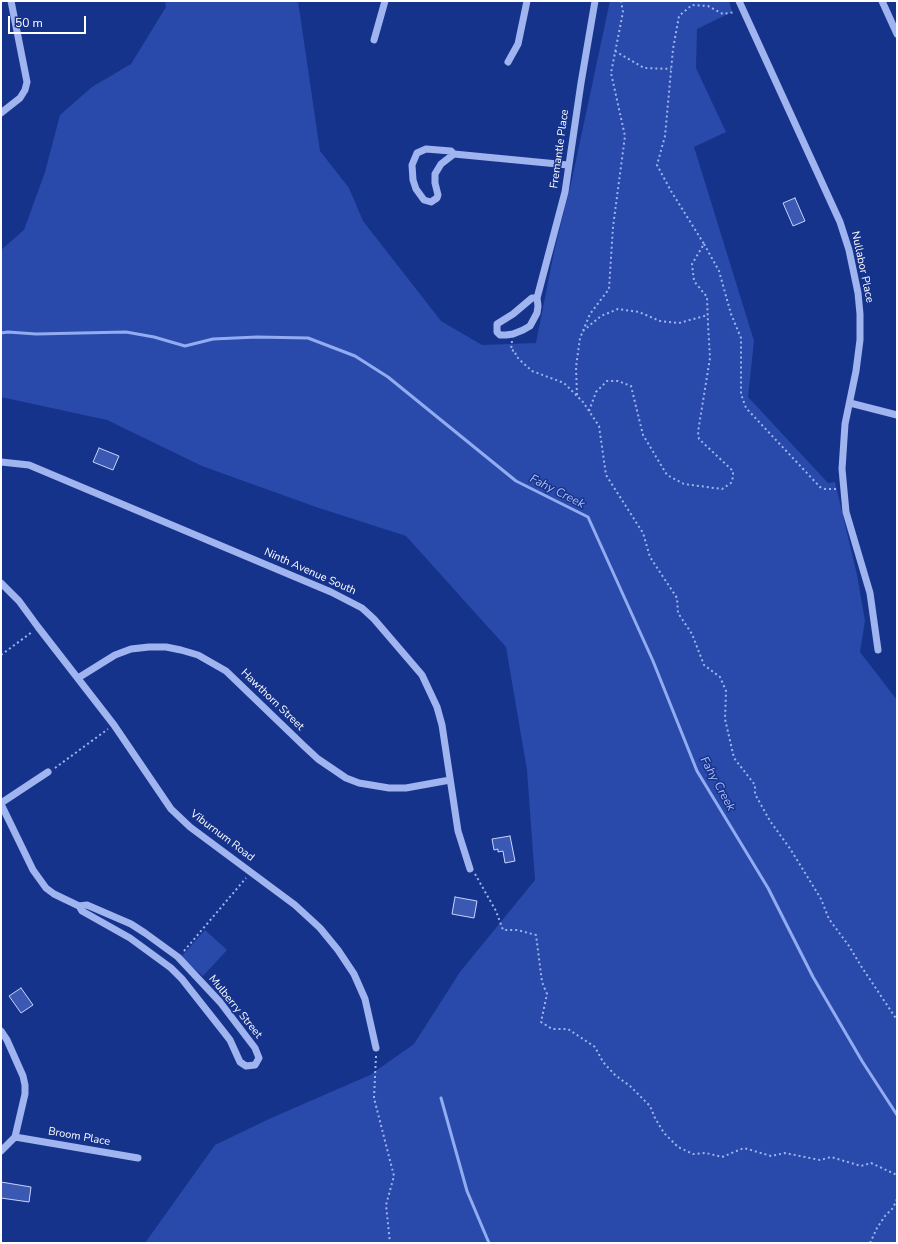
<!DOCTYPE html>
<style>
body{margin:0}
#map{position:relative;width:898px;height:1244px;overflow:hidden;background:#16338c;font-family:"Nunito Sans",sans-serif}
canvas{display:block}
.frame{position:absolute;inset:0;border:2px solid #fff;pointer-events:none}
.scale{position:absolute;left:8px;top:16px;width:78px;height:18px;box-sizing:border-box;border:2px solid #fff;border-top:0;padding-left:5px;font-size:12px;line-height:14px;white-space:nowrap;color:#fff;-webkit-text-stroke:3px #16338c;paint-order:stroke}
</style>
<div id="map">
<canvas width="898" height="1244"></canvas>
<div class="frame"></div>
<div class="scale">50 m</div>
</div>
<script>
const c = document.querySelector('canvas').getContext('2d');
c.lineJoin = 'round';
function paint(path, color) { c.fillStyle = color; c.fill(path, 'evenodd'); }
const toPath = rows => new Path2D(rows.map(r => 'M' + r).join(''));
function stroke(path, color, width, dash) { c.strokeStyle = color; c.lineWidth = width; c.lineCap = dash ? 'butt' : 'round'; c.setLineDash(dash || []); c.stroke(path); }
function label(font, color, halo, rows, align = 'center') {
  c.font = font + ' "Nunito Sans",sans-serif'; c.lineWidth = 3; c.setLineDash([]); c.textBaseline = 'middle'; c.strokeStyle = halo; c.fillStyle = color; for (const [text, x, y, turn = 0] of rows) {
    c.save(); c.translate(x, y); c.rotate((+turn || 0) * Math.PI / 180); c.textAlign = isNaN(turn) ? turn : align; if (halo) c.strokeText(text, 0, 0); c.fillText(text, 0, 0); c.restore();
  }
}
paint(toPath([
 [165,1,298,1,320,151,349,188,363,221,441,321,482,345,536,343,554,252,572,179,610,1,729,1,732,12,697,29,696,68,726,132,694,147,754,341,748,397,828,483,835,482,857,575,865,621,860,652,897,700,897,1243,145,1243,215,1145,269,1119,370,1075,414,1044,460,972,535,880,527,770,506,647,406,536,316,507,202,466,107,420,1,397,1,250,24,230,45,172,60,115,92,87,131,64,166,7],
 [205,930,227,950,203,976,181,957]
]), '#294aaa');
stroke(toPath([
 [1,333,8,332,36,334,126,332,154,337,185,346,213,339,257,337,308,338,355,356,388,377,516,481,588,517,653,661,697,771,768,888,813,977,862,1061,897,1115],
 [441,1098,467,1191,489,1243]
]), '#92acf2', 3);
const building = toPath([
 [795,198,805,221,793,226,783,203,795,198],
 [99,448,119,456,113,470,93,462,99,448],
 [510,836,515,861,505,863,503,851,498,852,498,849,494,850,492,839,510,836],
 [455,897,477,901,474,918,452,914,455,897],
 [21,988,33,1005,21,1013,9,996,21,988],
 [1,1182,31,1187,29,1202,1,1198,1,1182]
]);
paint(building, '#3b59b2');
stroke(building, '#c6d4fb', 1);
stroke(toPath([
 [615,51,644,68,671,69],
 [704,244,719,271,731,314,741,338,741,394,746,408,820,487,825,489,836,489],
 [583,331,601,316,618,309,639,312,660,321,679,323,708,315],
 [512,341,511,350,515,351,516,356,522,362,532,371,564,383,583,402,599,426,606,475,643,533,650,557,677,598,678,613,692,634,704,665,720,677,726,691,725,719,734,758,755,785,755,794,770,821,791,850,821,899,829,919,849,946,861,966,897,1020],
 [577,395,576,367,580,338,590,314,609,289,613,227,625,136,611,73,623,12,621,1],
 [589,411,596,392,607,381,618,381,631,386,643,435,667,475,684,484,722,489,731,483,733,477,733,471,699,439,698,432,710,358,708,324,707,297,694,281,692,264,704,244,671,191,657,165,665,136,673,49,679,16,692,5,708,6,723,14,735,12],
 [1,655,32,632],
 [55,768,108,729],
 [475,874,496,911,503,930,517,930,536,935,542,982,547,994,541,1022,552,1029,568,1029,595,1047,603,1062,615,1075,630,1086,650,1106,655,1118,664,1133,678,1147,693,1154,706,1153,722,1157,744,1148,771,1156,785,1153,820,1160,831,1157,861,1166,871,1163,897,1175],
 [184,951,246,878],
 [376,1056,374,1098,394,1176,386,1205,390,1243],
 [870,1243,877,1228,885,1216,893,1208,897,1199]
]), '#a0b4ef', 2, [2, 3]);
stroke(toPath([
 [739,1,840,222,849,250,858,293,860,314,860,340,856,371,845,424,842,469,846,512,870,593,878,650],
 [882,1,897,34],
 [374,40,385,1],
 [508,62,518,44,527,1],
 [1,113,20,98,25,90,27,82,11,1],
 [454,154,441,164,435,174,435,183,438,195,437,198,431,202,424,200,416,189,413,180,412,165,417,153,426,149,451,151,454,154,568,165],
 [537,298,532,298,513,314,497,324,497,332,500,335,506,335,513,334,523,330,530,326,537,313,538,306,537,298,565,192,581,83,595,1],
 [850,403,897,415],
 [1,462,29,465,331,592,362,608,374,619,422,675,437,707,442,725,458,831,470,869],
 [1,583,19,601,38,627,114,725,171,809,190,827,295,905,320,928,338,950,354,974,365,999,376,1048],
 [78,678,115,655,131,649,149,647,166,647,181,650,198,655,226,671,305,747,318,759,346,778,359,783,389,788,406,788,450,780],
 [1,803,48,772],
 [1,804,33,870,46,888,54,894,79,906,87,905,131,924,145,933,178,957,220,1002,255,1048,259,1058,255,1065,246,1066,240,1062,230,1040,223,1031,182,979,171,968,130,938,82,911,79,906],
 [1,1031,7,1040,23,1076,25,1085,25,1094,15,1137,1,1151],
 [15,1137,138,1158]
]), '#a0b4ef', 7);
label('11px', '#fff', '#16338c', [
 ["Fremantle Place",560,149,-82],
 ["Nullabor Place",862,267,78],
 ["Ninth Avenue South",310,572,24],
 ["Hawthorn Street",272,700,44],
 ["Viburnum Road",222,836,37],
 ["Mulberry Street",235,1007,51],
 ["Broom Place",79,1137,10]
]);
label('italic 12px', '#acbff6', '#16338c', [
 ["Fahy Creek",557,492,27],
 ["Fahy Creek",717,784,61]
]);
</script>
